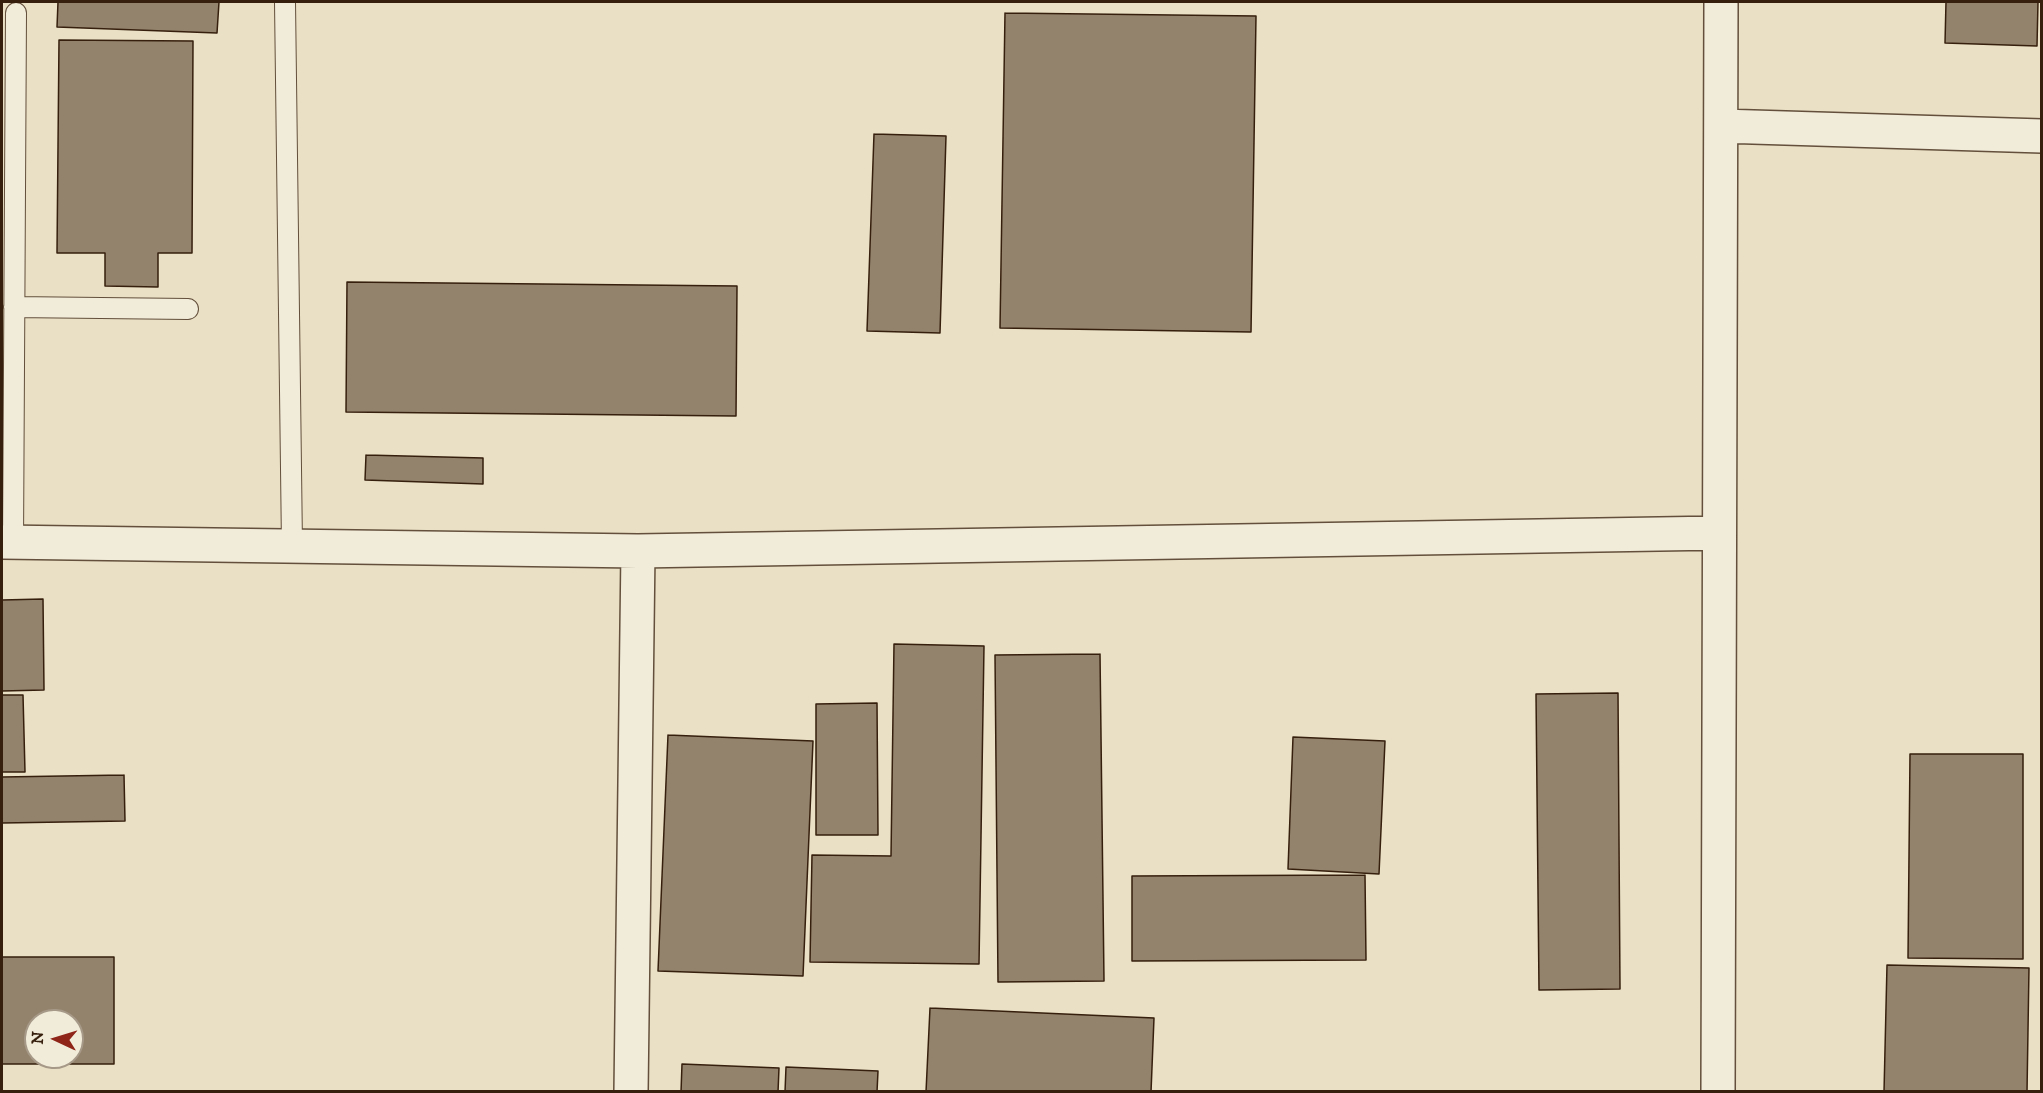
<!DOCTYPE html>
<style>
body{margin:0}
#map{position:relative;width:2043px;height:1093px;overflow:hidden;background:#e9e0c5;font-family:"IM FELL DW Pica",serif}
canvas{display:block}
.frame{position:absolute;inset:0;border:3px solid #361f0d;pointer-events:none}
.north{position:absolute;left:24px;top:1009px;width:60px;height:60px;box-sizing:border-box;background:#f1ebd9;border:2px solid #a69987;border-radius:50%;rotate:274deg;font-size:16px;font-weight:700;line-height:24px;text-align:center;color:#361f0d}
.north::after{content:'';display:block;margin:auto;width:21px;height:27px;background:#8f2418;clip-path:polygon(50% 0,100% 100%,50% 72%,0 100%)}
</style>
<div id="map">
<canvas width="2043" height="1093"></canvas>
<div class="frame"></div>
<div class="north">N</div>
</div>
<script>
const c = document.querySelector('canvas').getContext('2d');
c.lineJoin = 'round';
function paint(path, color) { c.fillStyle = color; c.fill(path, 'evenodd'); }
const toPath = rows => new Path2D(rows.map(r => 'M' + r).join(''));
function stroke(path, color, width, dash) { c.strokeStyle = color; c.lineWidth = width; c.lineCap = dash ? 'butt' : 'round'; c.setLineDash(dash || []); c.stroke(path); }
const building = toPath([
 [58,2,219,2,217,33,57,27,58,2],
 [1946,2,2038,2,2037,46,1945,43,1946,2],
 [1005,13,1256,16,1251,332,1000,328,1005,13],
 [59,40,193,41,192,253,158,253,158,287,105,286,105,253,57,253,59,40],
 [874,134,946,136,940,333,867,331,874,134],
 [347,282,737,286,736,416,346,412,347,282],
 [366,455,483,458,483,484,365,480,366,455],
 [43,599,44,690,2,691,2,600,43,599],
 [894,644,984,646,979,964,810,962,812,855,891,856,894,644],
 [1100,654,1104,981,998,982,995,655,1100,654],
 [1618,693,1620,989,1539,990,1536,694,1618,693],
 [2,695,23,695,25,772,2,772,2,695],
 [877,703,878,835,816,835,816,704,877,703],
 [668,735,813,741,803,976,658,971,668,735],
 [1293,737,1385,741,1379,874,1288,869,1293,737],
 [1910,754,2023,754,2023,959,1908,958,1910,754],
 [124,775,125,821,2,823,2,777,124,775],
 [1365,875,1366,960,1132,961,1132,876,1365,875],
 [2,957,114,957,114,1064,2,1064,2,957],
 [36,1021,72,1021,72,1057,36,1057,36,1021],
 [1887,965,2029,968,2027,1092,1884,1092,1887,965],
 [930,1008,1154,1018,1151,1092,926,1092,930,1008],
 [682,1064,779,1068,778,1092,681,1092,682,1064],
 [786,1067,878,1071,877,1092,785,1092,786,1067]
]);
paint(building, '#93836d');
stroke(building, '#361f0d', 1.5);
const service = toPath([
 [285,2,292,546],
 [14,307,188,309],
 [13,542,16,13]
]);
const minor = toPath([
 [1721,126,2042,136],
 [2,542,638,551,1719,533],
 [631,1092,638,551],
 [1718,1092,1721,2]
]);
stroke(service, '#634f3b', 22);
stroke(minor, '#634f3b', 36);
stroke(service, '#f1ebd9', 20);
stroke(minor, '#f1ebd9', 33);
</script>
